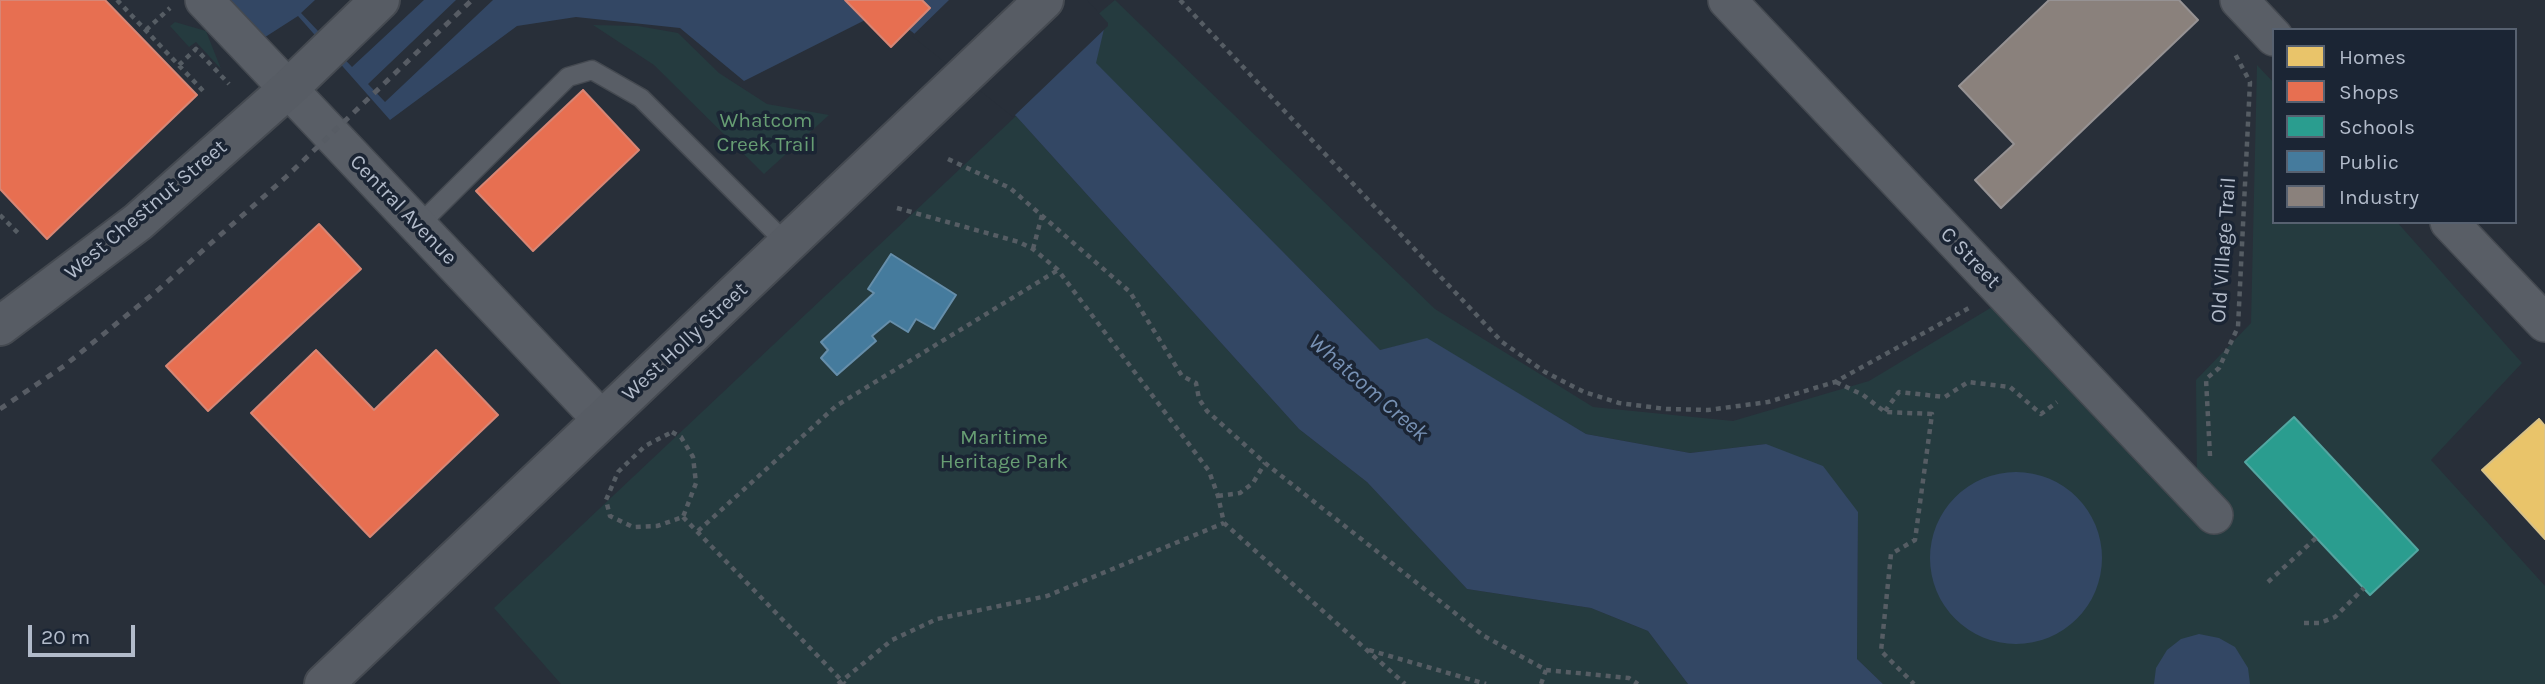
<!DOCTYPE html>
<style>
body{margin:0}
#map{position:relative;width:2545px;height:684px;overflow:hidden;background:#282f39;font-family:Karla,sans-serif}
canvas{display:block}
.legend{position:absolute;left:2272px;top:28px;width:245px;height:196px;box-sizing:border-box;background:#1b2534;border:2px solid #576170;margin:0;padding:9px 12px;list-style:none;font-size:21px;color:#b2bbca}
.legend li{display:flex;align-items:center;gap:14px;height:35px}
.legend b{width:35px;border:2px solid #576170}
.scale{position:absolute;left:28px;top:625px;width:107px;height:32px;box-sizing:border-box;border:4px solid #b2bbca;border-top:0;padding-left:9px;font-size:21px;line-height:24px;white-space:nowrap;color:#b2bbca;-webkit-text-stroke:5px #1b2534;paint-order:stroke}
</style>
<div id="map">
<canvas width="2545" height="684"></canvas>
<ul class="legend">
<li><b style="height:19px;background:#e9c46a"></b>Homes</li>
<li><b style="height:19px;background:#e76f51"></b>Shops</li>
<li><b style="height:19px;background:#2a9d8f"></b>Schools</li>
<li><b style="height:19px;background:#457b9d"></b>Public</li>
<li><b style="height:19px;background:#8a817c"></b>Industry</li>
</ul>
<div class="scale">20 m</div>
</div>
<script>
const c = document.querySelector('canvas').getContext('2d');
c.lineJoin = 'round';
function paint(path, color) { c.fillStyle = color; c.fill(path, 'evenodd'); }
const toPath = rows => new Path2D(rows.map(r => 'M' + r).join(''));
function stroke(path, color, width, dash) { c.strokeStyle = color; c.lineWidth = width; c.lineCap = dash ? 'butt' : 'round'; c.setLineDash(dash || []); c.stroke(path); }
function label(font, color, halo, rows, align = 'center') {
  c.font = font + ' Karla,sans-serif'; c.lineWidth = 7; c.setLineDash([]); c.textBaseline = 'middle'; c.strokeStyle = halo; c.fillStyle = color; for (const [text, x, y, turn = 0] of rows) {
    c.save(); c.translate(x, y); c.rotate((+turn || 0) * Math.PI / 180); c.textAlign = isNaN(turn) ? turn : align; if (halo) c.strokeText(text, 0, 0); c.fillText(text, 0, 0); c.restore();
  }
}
paint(toPath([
 [1115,0,1435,309,1593,407,1733,421,1869,381,2022,289,2197,481,2196,380,2251,323,2257,65,2274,83,2274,222,2397,222,2522,363,2431,460,2545,586,2545,684,1883,684,1857,659,1858,512,1766,444,1690,453,1586,434,1427,339,1380,350,1095,63,1105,25,1096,16],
 [175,22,206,31,221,69,196,42,189,47,170,26],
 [593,25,638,26,678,33,719,73,767,104,829,115,764,174,654,65],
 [1016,116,1299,429,1367,482,1467,589,1591,608,1648,631,1688,684,561,684,494,608]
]), '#253b3f');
paint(toPath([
 [220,0,1082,0,1105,25,1096,63,1380,350,1427,338,1586,434,1690,453,1766,444,1823,466,1858,512,1857,659,1883,684,1688,684,1648,631,1591,608,1467,589,1367,482,1299,429,1016,116,885,10,744,81,680,28,576,17,517,26,390,120,298,16,259,41],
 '1930 558a86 86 0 1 1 172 0a86 86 0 1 1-172 0Z',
 [2199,634,2219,638,2235,647,2248,668,2250,684,2154,684,2156,668,2167,650,2181,639]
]), '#334764');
paint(toPath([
 [315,0,424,0,352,67,301,13],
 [456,0,493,0,385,102,368,84],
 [949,0,1087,0,1108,23,1108,26,1013,117,912,36]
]), '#282f39');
const homes = toPath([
 [2539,419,2545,426,2545,539,2482,470,2539,419]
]);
paint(homes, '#e9c46a');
stroke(homes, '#d8c187', 2);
const shops = toPath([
 [0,0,105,0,197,95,47,239,0,189,0,0],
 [845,0,922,0,930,8,891,47,845,0],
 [583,90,639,150,533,251,476,191,583,90],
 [319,224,361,269,208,411,166,366,319,224],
 [316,350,374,410,436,350,498,415,370,537,251,413,316,350]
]);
paint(shops, '#e76f51');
stroke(shops, '#d78675', 2);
const schools = toPath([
 [2294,417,2418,550,2370,595,2245,462,2294,417]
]);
paint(schools, '#2a9d8f');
stroke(schools, '#53a6a1', 2);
const public = toPath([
 [891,254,956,295,934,329,916,319,908,332,890,321,872,336,876,341,837,375,821,358,828,350,821,342,874,293,868,289,891,254]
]);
paint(public, '#457b9d');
stroke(public, '#668eaa', 2);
const industry = toPath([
 [2049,0,2179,0,2198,20,2001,208,1975,180,2014,144,1959,86,2049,0]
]);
paint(industry, '#8a817c');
stroke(industry, '#969293', 2);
const lane = toPath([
 [418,226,568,77,592,70,641,98,787,244]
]);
const street = toPath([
 [204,0,602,420],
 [1727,0,2214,515],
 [2239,0,2274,37],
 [2449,222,2545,323]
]);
const secondary = toPath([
 [0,326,138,222,288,89,380,0],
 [324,684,1044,0]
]);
stroke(lane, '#454a51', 21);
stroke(street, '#454a51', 40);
stroke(secondary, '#454a51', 42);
stroke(toPath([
 [117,0,206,94],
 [1180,0,1502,342,1545,372,1584,392,1619,403,1666,409,1708,410,1768,402,1835,382,1969,308],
 [146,30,170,8],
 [179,65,196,49,229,84],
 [948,159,1010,188,1130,292,1182,376,1196,383,1199,399,1207,411,1265,463,1484,636,1546,670,1629,678,1638,684],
 [897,208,1019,242,1033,249,1058,270,1209,471,1218,496,1224,523,1405,684],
 [0,215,21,236],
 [1033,249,1042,215],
 [1836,382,1863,395,1885,412,1932,414,1915,540,1891,554,1881,651,1914,684],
 [1885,411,1899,392,1945,397,1968,382,2010,387,2041,414,2057,402],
 [672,432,681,437,693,457,696,483,683,517,657,526,633,527,610,516,606,500,618,472,645,446,672,432],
 [2210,456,2206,379,2219,368,2238,327,2250,82,2234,52],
 [1218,496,1240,493,1253,483,1265,463],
 [683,517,845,684],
 [698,531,836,406,1058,270],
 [2268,582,2316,538],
 [2304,623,2320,623,2335,617,2364,588],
 [1369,650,1486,684],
 [838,684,892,640,937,619,1047,596,1224,523],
 [1541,684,1546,670]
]), '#565d64', 4.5, [5, 5]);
stroke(lane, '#595e66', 18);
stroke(street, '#595e66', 37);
stroke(secondary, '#575c64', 38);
stroke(toPath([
 [0,409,64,366,158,290,286,177,472,0]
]), '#575c64', 5, [7, 7]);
label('21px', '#679d73', '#1b2534', [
 ["Whatcom",766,121],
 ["Creek Trail",766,145],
 ["Maritime",1004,438],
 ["Heritage Park",1004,462]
]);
label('21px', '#b2bbca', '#1b2534', [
 ["West Chestnut Street",146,210,-40],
 ["Central Avenue",403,210,46],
 ["Old Village Trail",2224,250,-86],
 ["C Street",1970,258,46],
 ["West Holly Street",685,342,-43]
]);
label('italic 23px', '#7791b4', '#1b2534', [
 ["Whatcom Creek",1368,388,41]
]);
</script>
